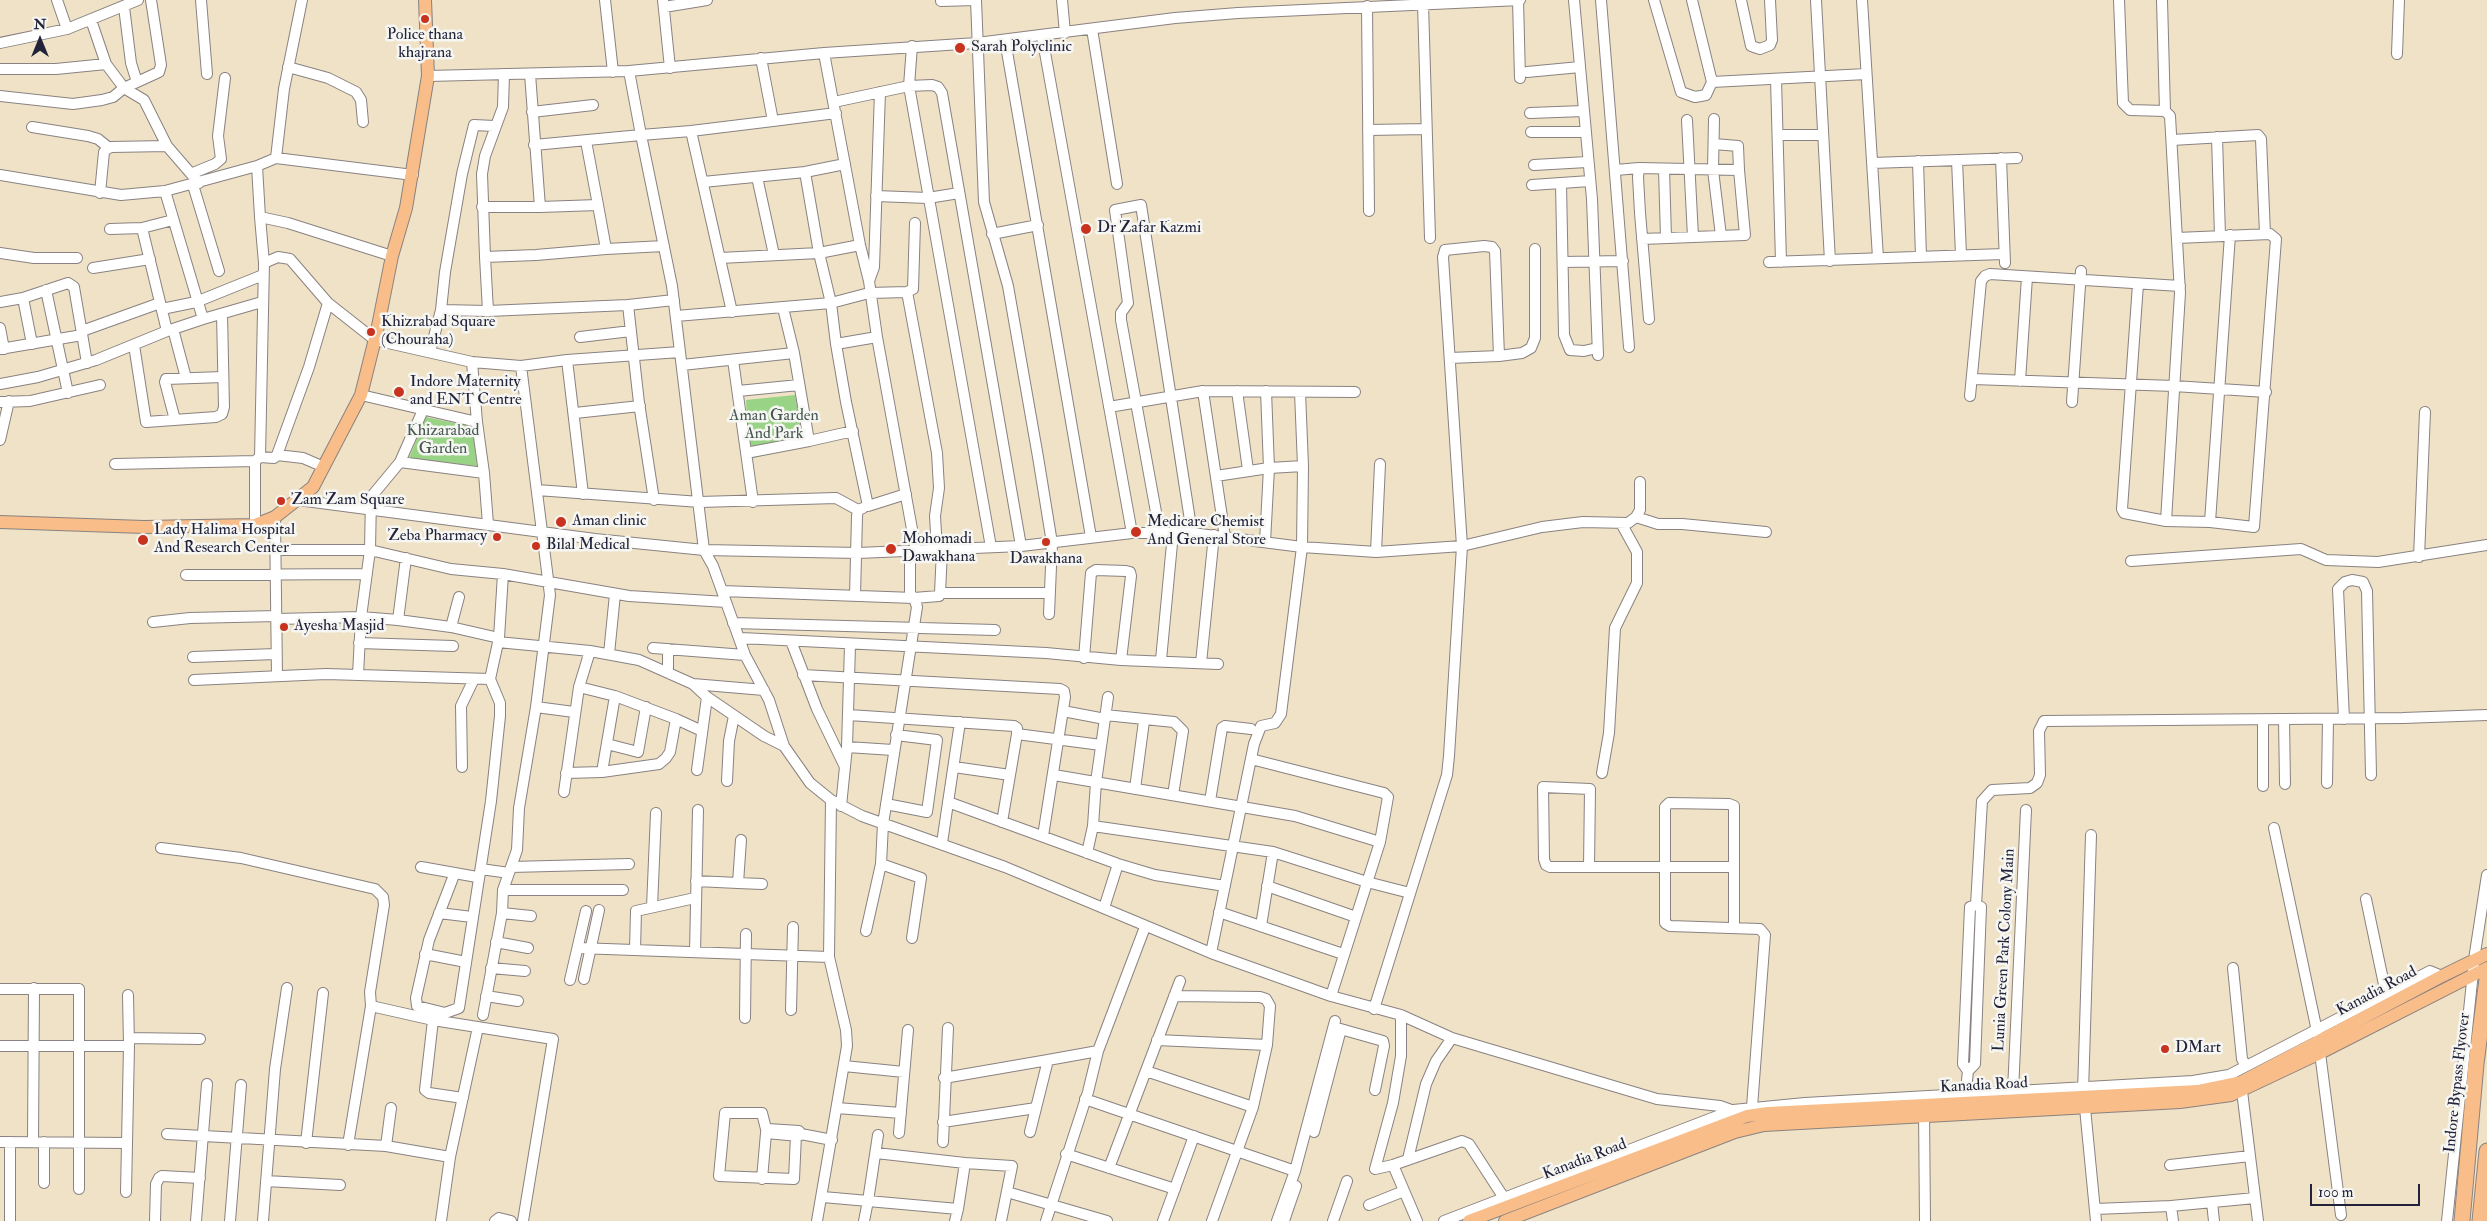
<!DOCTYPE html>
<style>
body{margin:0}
#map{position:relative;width:2487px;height:1221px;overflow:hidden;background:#f0e2c6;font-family:"IM FELL Double Pica",serif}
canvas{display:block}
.north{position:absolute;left:15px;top:15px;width:50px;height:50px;-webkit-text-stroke:4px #f6f6f2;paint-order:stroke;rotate:0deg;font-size:14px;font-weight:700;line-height:20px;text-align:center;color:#22223b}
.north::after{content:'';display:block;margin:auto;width:18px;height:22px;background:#22223b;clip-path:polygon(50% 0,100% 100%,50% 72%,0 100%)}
.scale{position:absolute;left:2310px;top:1184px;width:110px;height:22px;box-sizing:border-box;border:2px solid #22223b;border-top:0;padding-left:6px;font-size:15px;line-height:18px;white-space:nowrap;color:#22223b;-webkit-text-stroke:4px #f6f6f2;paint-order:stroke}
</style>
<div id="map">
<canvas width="2487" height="1221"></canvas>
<div class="north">N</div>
<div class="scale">100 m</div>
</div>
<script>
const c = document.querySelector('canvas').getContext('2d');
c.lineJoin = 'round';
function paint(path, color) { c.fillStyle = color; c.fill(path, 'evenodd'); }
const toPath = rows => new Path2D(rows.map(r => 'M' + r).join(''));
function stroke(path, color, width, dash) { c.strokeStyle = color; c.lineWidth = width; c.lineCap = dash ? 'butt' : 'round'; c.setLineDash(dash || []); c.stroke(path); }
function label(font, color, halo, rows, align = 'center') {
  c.font = font + ' "IM FELL Double Pica",serif'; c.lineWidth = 5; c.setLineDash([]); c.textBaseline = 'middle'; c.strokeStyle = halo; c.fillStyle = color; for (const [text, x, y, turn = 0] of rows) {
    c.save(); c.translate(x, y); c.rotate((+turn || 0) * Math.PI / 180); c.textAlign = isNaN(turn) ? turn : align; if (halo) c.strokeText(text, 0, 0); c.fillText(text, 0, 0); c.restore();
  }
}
paint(toPath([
 [795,395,804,445,750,459,746,400],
 [426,417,473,427,477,466,409,458]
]), '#99d386');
const minor = toPath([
 [57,0,67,29],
 [201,0,207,74],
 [605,0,613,72],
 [663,0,670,68],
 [976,0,984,202,1008,286,1038,457,1052,543,1049,614],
 [1062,0,1065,33],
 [1518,0,1520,78],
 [1574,0,1592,199,1598,355],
 [1601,0,1629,347],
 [1654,0,1681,92,1695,97,1706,95,1712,82,1692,0],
 [1741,0,1751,46,1760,49,1770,45,1772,40,1770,0],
 [1816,0,1830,261],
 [1862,0,1878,258],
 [2119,0,2123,103,2130,110,2165,111,2170,116,2180,293,2166,521],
 [2162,0,2165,111],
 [941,1,976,0],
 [1423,4,1430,238],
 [1367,6,1369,211],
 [124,7,131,63,137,82],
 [664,7,707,0],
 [91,20,106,64,124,88,144,100,167,146,199,183],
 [1092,29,1117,184],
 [1042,36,1132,533],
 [1005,40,1091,537],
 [0,43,67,29,138,0],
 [912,46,909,86,991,547],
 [824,53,860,245,869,281,877,337,916,551],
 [2397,54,2399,0],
 [288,67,328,78,356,92,361,100,363,122],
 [0,69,56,69,106,64],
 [629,71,641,135,691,131,773,121,761,58],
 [1527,72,1580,67],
 [504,74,503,107,485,156,482,174,485,257,536,255,606,249,598,205,540,207,530,74],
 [428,76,629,71,824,53,977,43,1175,18,1238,13,1520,0],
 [1776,79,1781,262],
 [1712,82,1866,74],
 [0,96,73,104,102,100,113,97,124,88,159,72,161,65,151,0],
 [834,102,909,86,932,85,938,87,942,93,1021,546],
 [532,112,593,105],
 [1530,113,1584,111],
 [1714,119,1713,170,1721,236],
 [1687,120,1693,237],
 [773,121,836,113],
 [32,127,88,136,98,139,109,148],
 [1368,130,1426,129],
 [691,131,732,312],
 [1531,132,1585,132],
 [1778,135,1823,135],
 [2217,137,2220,236],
 [2172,140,2258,135,2261,139,2265,234],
 [586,141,598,205],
 [1714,144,1738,146,1739,170],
 [534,145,641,135,672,286,704,550,713,566,745,655,769,700,784,746,810,783,831,800,829,957,846,1030,847,1046,817,1221],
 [276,158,284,89,302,0],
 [2001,158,2005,263],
 [1957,160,1961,255],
 [1918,161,1921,257],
 [1872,163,2017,158],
 [1534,165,1587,162],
 [257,166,260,217,288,223,392,256],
 [1664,169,1666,238],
 [1616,170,1639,168],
 [805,172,819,253,831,303,836,344],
 [193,173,215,164,221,159,218,136,225,78],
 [0,175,121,195,165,191,257,166,276,158,413,175],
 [757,177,774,255],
 [703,182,805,172,845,164],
 [1561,184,1564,335,1570,350,1584,351,1597,348],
 [193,185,219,271],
 [1532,185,1590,181],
 [100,193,104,152,107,149,111,147,167,146],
 [876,196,928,198,959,193],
 [482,207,540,207],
 [142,228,167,331],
 [110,229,142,228,173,220],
 [992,234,1038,225],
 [1642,239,1745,235,1739,170,1639,168,1638,177,1640,213,1649,319],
 [606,249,664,246],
 [0,253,34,258,77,258],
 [485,257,488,311],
 [720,258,819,253,860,245],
 [1563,262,1623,261],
 [1769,262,2004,254],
 [264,263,278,257,290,259,328,303,375,340,472,362,521,366,567,360,680,352],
 [93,268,150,259],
 [869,281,874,267,880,92],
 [2138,284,2122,509,2124,513,2166,521,2210,522,2254,527,2276,239,2270,234,2177,238],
 [46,290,68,393],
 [907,292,913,289,915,223],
 [23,298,32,344],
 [0,302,23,298,68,283,74,287,87,363],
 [628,305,639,403,654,500],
 [162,309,196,302,263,275],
 [441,310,488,311,628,305,674,300],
 [676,316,831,303,869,293,907,292,937,453,939,488,935,516,937,550],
 [203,319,262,302],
 [0,328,4,349],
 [173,329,186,378],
 [82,331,160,303],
 [580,337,631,331],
 [877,337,836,344,846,402,868,506,906,494],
 [134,345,146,422,216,417,222,414,224,407,222,314],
 [0,349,82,335],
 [430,352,441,310,445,272,462,174,474,125,494,126],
 [1450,358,1499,356,1522,353,1531,348,1535,338,1535,249],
 [567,360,583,494],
 [733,360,753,502],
 [472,362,477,422],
 [682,365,794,353],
 [1973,379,2174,386,2266,392],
 [2020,381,2027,277],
 [0,384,38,377,96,360,167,331,203,319,165,191],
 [738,391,799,385],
 [1203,391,1225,537],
 [1237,391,1248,470],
 [1300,392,1303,466],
 [1970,396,1981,281,1985,276,1990,274,2180,286],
 [0,402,30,401,100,385],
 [2072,402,2081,271],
 [1109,407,1203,391,1355,392],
 [575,413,640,406],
 [175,420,165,382,166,379,223,377],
 [0,440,9,401],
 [809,441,853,431],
 [746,453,809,441,794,353,783,308],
 [277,455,309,367,328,303],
 [260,457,274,458,277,455,303,458,324,467],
 [255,461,255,525],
 [400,462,423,410],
 [115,464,255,461,260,457,264,263,260,217],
 [484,473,488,524],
 [1216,476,1269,468,1265,542],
 [537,490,700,502,836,498,858,510],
 [298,500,595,539,704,550,858,553,1021,546,1132,533,1192,533,1302,547,1376,552,1462,546,1542,527,1583,522,1628,523,1636,517,1640,510,1640,482],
 [275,517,277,676],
 [1636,517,1658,524,1682,524,1766,532],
 [2210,522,2230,235],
 [1160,534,1121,320,1121,313,1128,303,1115,210,1141,205,1192,533],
 [276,550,370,550,451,569,503,574,629,596,726,602],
 [1376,552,1380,464],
 [2419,557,2425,412],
 [2131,561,2301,549,2326,560,2378,562,2487,545],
 [186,575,367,574],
 [722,591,914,598,939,596,940,593,1050,593],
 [940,593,942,550],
 [855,596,857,516,858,510,863,508],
 [277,619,361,617,398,620,451,627,499,638],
 [398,620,406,558],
 [153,622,190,618,277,616],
 [733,623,995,630],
 [451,627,459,597],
 [741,638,1046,653,1121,660,1218,664],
 [791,641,817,709,845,767],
 [498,642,590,651,639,660,693,684,707,697,764,736,784,746],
 [359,643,453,646],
 [653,648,745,655],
 [609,654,615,594],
 [193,657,276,654],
 [1084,658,1091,573,1096,570,1126,571,1130,572,1131,576,1121,660],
 [1161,660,1173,533],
 [1201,663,1214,535],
 [668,673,668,649],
 [358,675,361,617,370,550,371,497,400,462,484,473,477,422,361,395],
 [803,675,1060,689,1064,691,1065,697,1043,836],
 [194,680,326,674,490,679],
 [693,684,764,690],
 [579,687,590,651],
 [536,707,574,712],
 [1063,711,1105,719],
 [849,715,1014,726,1017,728,1017,734],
 [1105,715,1174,722,1183,731,1173,795],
 [676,719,702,731],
 [2284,719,2285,784],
 [2344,719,2338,589,2345,582,2352,580,2363,582,2367,591,2371,775],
 [607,744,638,752,646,707],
 [847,747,893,750],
 [1251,759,1384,793,1388,797,1380,842,1331,996],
 [462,767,461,706,474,679],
 [954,767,1010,775],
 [697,770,707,697],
 [566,773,602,772,659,764,666,758,670,752,676,719,615,696],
 [1602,773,1609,733,1615,628,1637,583,1637,552,1621,523],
 [1054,775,1295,816,1380,842],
 [727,781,729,741,734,716],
 [2327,783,2328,719],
 [2263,786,2263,720],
 [1135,789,1144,721],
 [564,792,579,687,615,696,602,772],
 [831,800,862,816,1005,867,1211,953,1331,996,1401,1015,1452,1038,1657,1099,1720,1106,1734,1111],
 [1210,801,1222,728,1225,726,1251,729],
 [948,802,1118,864,1155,875,1225,886],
 [886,804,927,812,937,740,896,735],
 [841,806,847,747,850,645],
 [1002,822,1017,734,1101,745],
 [1093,826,1273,852,1367,882,1410,893],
 [2274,828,2318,1036],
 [942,843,960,722],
 [161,848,241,858,375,889,383,897,384,905,370,992,371,1006,433,1020,553,1039,523,1221],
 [1087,853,1093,826,1096,782,1108,697],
 [881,864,921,878,912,938],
 [421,867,477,877],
 [511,867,629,864],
 [1589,867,1590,789,1543,787,1544,859,1546,865,1550,867,1734,867],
 [481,869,509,873],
 [454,875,429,940,416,998,417,1006,445,1013,459,1008,491,801,500,716,500,703,490,679,499,638,503,574],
 [696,881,738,883,741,840],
 [738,883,762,884],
 [1267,886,1356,917],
 [503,890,623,890],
 [2366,899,2386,994],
 [1976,905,1982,801,1992,790,2030,788,2037,783,2040,775,2039,731,2044,721,2403,718,2487,715],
 [1976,905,1981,907,1975,1064,1968,1071,1963,1064,1970,907,1976,905],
 [652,907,656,813],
 [1104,908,1118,864],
 [1219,912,1343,954],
 [439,913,472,917],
 [502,913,531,916],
 [1261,926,1273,852],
 [1734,927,1734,806,1729,804,1669,803,1665,807,1665,923,1670,926,1760,929,1765,935,1752,1107],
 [866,931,881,864,883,824,917,607,914,598,910,594,910,551],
 [496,942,528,948],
 [578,948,829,957],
 [635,950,636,911,695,898],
 [695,952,698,810],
 [1211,953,1254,744,1261,726,1275,723,1281,714,1302,547,1303,466,1269,468,1266,391],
 [425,954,466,962],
 [491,968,525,971],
 [2233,968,2242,1059,2246,1066],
 [584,979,599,910],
 [570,980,586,911],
 [0,989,79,989,79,1189],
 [128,995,129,1045],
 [486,996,518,1001],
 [1174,996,1260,997,1266,999,1270,1006,1267,1045,1253,1107,1212,1221],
 [1374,1009,1447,775,1449,756,1462,546,1443,257,1445,250,1484,246,1492,247,1495,251,1499,356],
 [791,1010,793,927],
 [483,1015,502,913,503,890,517,850,519,808,536,707,550,595,521,366],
 [1401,1015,1401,1056,1393,1103,1375,1169,1393,1165,1462,1141,1469,1144,1504,1198],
 [745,1018,746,934],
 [433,1020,425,1090,429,1093,463,1098],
 [1337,1028,1383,1041,1384,1046,1375,1090],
 [129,1038,200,1039],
 [1157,1040,1267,1045],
 [0,1046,129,1046,126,1192],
 [2320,1053,2341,1215],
 [844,1066,904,1072],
 [1146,1071,1253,1107],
 [944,1078,1048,1060],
 [2241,1083,2258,1221],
 [2013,1091,2026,810],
 [2083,1092,2091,835],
 [1085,1099,1295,1171],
 [1965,1099,1968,1071],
 [837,1108,901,1113],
 [2085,1108,2096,1221],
 [1924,1110,1925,1221],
 [943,1122,1036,1108],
 [766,1129,762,1113,725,1113,719,1176,794,1179,796,1135],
 [768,1129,799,1131,801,1134,799,1136,766,1133,768,1129],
 [1030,1132,1048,1060,1098,1051],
 [1314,1132,1341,1029],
 [899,1133,908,1030],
 [167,1134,386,1146,450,1157],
 [801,1134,832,1140],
 [0,1142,126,1143],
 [33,1142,34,988],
 [943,1142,948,1028],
 [306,1143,323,993],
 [348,1145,371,1006],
 [386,1146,391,1108],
 [876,1153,965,1163],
 [1066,1154,1175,1189],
 [1408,1159,1426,1084,1436,1061,1452,1038],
 [1393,1165,1417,1221],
 [2170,1165,2250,1156],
 [1109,1168,1180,981],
 [762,1179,766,1133],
 [266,1181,340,1185],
 [44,1183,44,1142],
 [1007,1192,1107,1221],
 [823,1197,868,1201,878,1135],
 [2212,1202,2214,1221],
 [1284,1205,1289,1206,1284,1221],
 [1369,1205,1404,1191],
 [1289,1206,1296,1186],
 [2171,1206,2173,1221],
 [2095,1209,2171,1206,2255,1198],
 [10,1221,10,1142],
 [155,1221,156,1184,159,1178,162,1176,200,1178],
 [196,1221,207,1084],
 [230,1221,241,1085],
 [263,1221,275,1069,287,988],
 [441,1221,450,1157,478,1027],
 [495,1221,499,1218,511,1221],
 [864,1221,868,1201,958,1209,965,1163,1012,1166,1001,1221],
 [955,1221,958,1209],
 [1046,1221,1088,1092,1098,1051,1145,927],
 [1163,1221,1194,1136],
 [1277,1221,1295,1171,1335,1021],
 [1333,1221,1347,1181],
 [1444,1221,1733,1110,1805,1103,2193,1081,2229,1075,2430,971,2442,976],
 [2447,1221,2475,953,2487,875]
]);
const major = toPath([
 [0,522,144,527,255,525,275,517,313,487,361,395,377,331,392,256,406,208,428,76,425,0],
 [1469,1221,1747,1116,1768,1113,2198,1091,2241,1082,2442,976,2487,954],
 [1505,1221,1735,1132,1764,1125,2180,1102,2231,1095,2320,1053,2487,968]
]);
const highway = toPath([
 [2462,1221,2476,1064,2487,979],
 [2480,1221,2487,1151]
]);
stroke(minor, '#898280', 12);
stroke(major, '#898280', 14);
stroke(highway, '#898280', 17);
stroke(minor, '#fff', 10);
stroke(major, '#f8bd89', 12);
stroke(highway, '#f8bd89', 15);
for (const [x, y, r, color] of [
 [425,19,5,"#c8321e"],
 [960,48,6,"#c8321e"],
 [1086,229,6,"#c8321e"],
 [371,332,5,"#c8321e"],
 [399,392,6,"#c8321e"],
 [281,501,5,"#c8321e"],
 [561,522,6,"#c8321e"],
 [1136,532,6,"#c8321e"],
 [497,537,5,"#c8321e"],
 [143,540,6,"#c8321e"],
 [1046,542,5,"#c8321e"],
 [536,546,5,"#c8321e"],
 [891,549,6,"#c8321e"],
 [284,627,5,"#c8321e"],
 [2165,1049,5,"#c8321e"]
]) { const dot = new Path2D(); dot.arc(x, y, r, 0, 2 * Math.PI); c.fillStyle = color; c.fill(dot); stroke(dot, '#f6f6f2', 2); }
label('16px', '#22223b', '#f6f6f2', [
 ["Police thana",425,36,"center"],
 ["khajrana",425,54,"center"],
 ["Sarah Polyclinic",971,48],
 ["Dr Zafar Kazmi",1097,229],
 ["Khizrabad Square",381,323],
 ["(Chouraha)",381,341],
 ["Indore Maternity",410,383],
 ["and ENT Centre",410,401],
 ["Zam Zam Square",291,501],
 ["Aman clinic",572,522],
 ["Medicare Chemist",1147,523],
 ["And General Store",1147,541],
 ["Lady Halima Hospital",154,531],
 ["And Research Center",154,549],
 ["Zeba Pharmacy",487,537,"right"],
 ["Mohomadi",902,540],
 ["Dawakhana",902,558],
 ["Bilal Medical",546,546],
 ["Dawakhana",1046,560,"center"],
 ["Ayesha Masjid",294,627],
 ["DMart",2175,1049]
], 'left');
label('16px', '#465752', '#f6f6f2', [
 ["Aman Garden",774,417],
 ["And Park",774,435],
 ["Khizarabad",443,432],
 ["Garden",443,450]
]);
label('16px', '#22223b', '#f6f6f2', [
 ["Lunia Green Park Colony Main",2005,950,-87],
 ["Kanadia Road",2377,992,-28],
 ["Indore Bypass Flyover",2458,1083,-84],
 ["Kanadia Road",1984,1086,-3],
 ["Kanadia Road",1585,1160,-21]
]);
</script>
